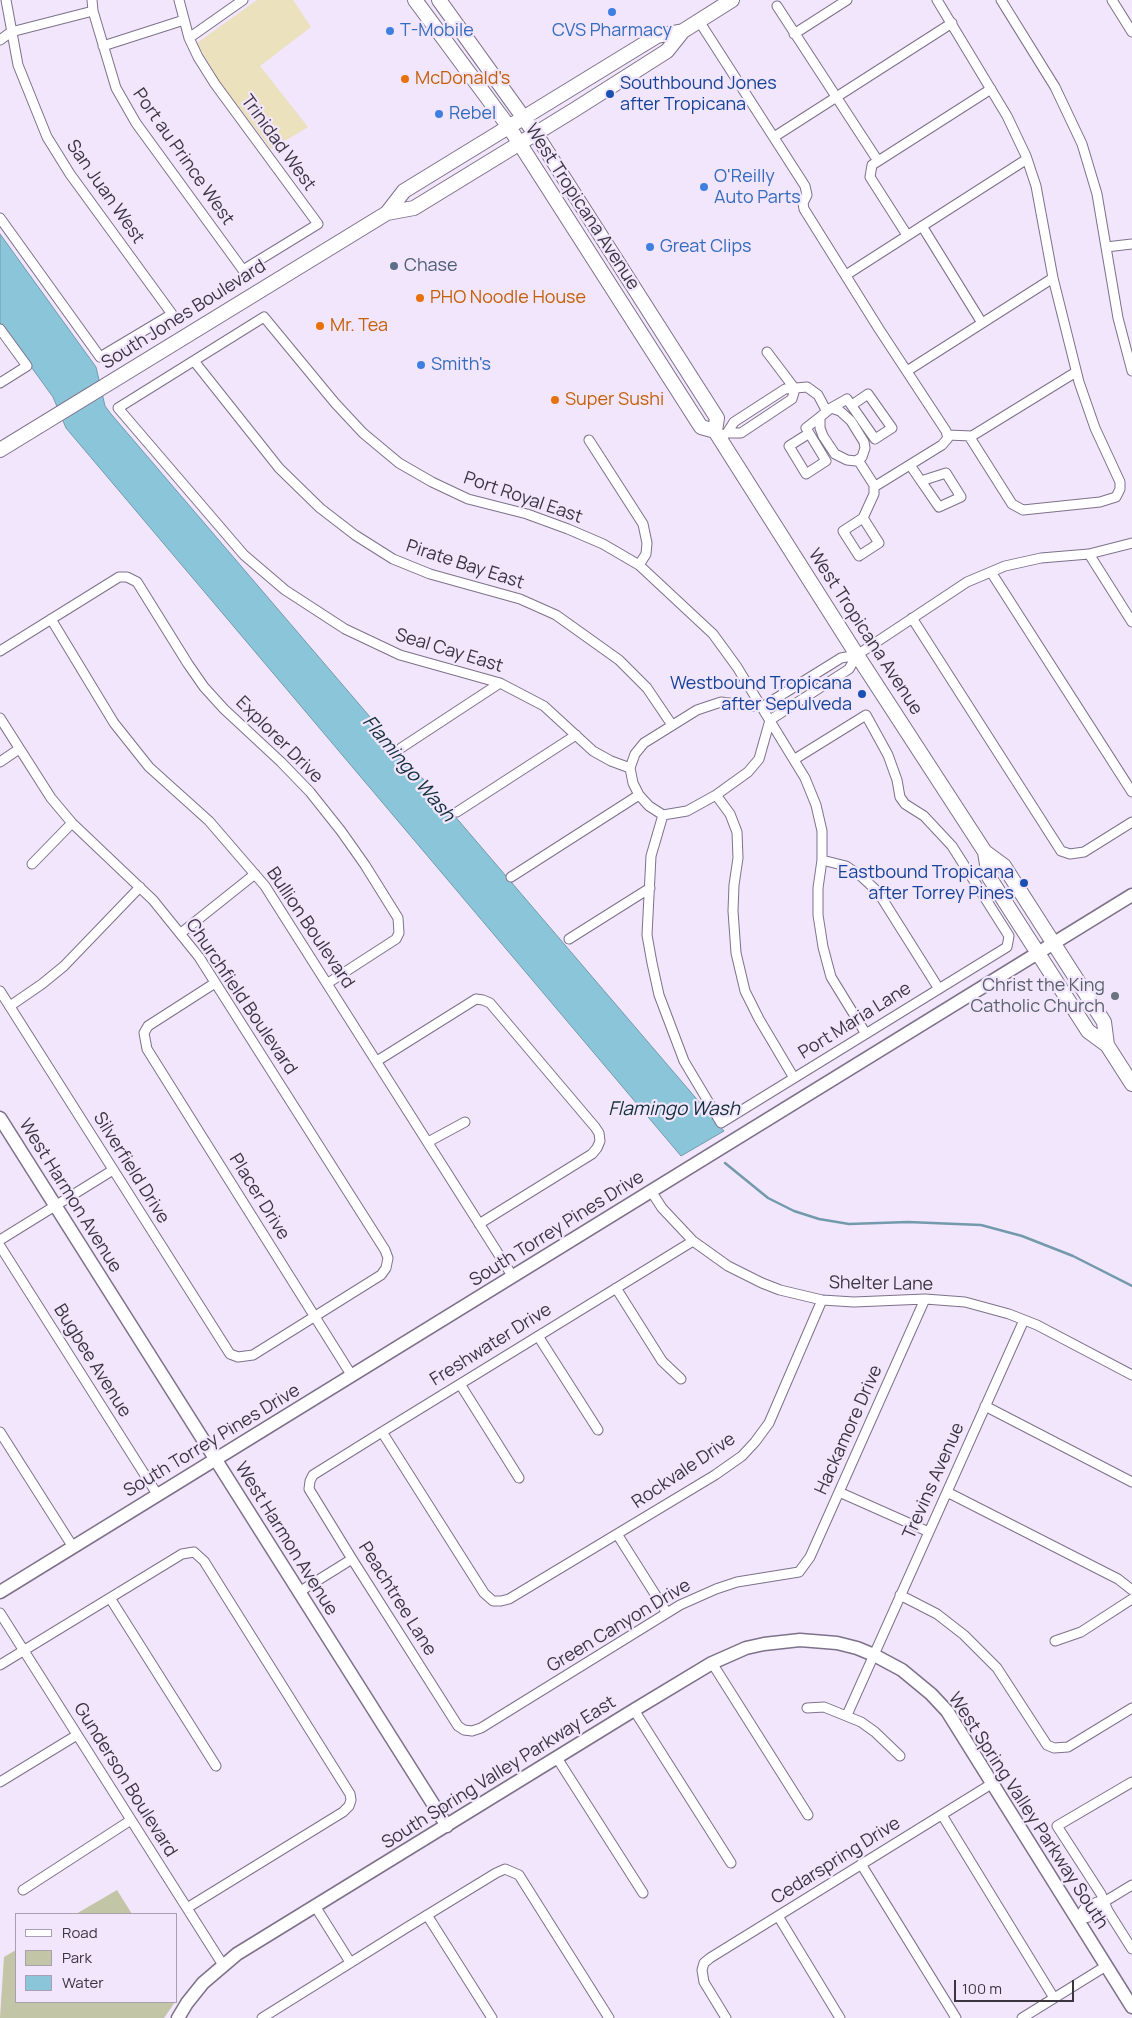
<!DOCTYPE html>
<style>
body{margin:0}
#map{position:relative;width:1132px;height:2018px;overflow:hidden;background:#f1e6fc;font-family:Manrope,sans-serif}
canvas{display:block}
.legend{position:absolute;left:15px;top:1913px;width:162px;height:90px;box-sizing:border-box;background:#f1e6fc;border:1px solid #a89fb1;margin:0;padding:6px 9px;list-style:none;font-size:15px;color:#3b3540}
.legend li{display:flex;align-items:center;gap:10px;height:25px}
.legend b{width:25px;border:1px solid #a89fb1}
.scale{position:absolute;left:954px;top:1980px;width:120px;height:22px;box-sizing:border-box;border:2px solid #3b3540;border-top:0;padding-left:6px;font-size:15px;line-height:18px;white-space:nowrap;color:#3b3540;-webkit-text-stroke:4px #f1e6fc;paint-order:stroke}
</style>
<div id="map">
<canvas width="1132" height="2018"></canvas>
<ul class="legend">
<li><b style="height:6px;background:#fff"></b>Road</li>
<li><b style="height:14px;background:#c2c5a6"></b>Park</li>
<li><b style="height:14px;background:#8ac5da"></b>Water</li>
</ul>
<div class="scale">100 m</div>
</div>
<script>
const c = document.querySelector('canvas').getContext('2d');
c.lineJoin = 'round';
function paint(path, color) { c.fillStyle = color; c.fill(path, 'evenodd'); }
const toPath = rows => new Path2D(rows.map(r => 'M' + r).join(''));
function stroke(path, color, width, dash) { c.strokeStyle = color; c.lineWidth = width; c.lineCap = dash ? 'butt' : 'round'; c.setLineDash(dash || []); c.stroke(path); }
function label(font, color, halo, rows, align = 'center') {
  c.font = font + ' Manrope,sans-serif'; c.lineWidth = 4.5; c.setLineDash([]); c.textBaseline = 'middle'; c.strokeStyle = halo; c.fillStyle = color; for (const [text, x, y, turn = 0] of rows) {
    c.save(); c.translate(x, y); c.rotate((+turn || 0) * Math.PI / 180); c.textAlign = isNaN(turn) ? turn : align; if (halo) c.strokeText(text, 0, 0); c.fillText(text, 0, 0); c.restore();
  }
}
paint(toPath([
 [117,1890,132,1914,76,1914],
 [16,1950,16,2002,175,2002,164,2018,0,2018,4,1957]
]), '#c2c5a6');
paint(toPath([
 [257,0,293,0,311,27,260,66,308,127,271,149,219,81,197,43]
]), '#ebe1bc');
const water = toPath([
 [0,234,96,367,105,406,111,414,724,1131,681,1156,66,428,53,397,0,324,0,234]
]);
paint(water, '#8ac5da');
stroke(water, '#729aac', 1);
stroke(toPath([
 [725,1163,768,1198,794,1211,819,1219,849,1224,908,1222,981,1225,1022,1236,1073,1256,1132,1286]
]), '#729aac', 2.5);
const street = toPath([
 [92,0,93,11,116,88,136,123,243,270,318,224,215,84,198,57,189,38,179,0],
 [937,0,1007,116,1026,156,1036,186,1053,278,1079,382,1095,428,1120,482,1120,489,1116,497,1100,502,1023,510,1012,504,969,436],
 [1001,0,1055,87,1082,144,1097,194,1118,318,1132,371],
 [1112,0,1132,32],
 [777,6,878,161],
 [699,21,805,186,807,195,803,203,804,209,879,329,946,431,948,438,942,445,874,487],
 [794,34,847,0],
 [189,38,243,0],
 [0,40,11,32,93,11],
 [103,46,184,20],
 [774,137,952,23],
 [0,218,100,357,172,314,70,174,47,137,18,65,6,0],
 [922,226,982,323],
 [907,235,870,177,872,165,991,89],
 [1106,247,1132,244],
 [846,275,1027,159],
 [0,329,27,366,0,383],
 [767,352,795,389],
 [194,361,279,468,320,508,355,535,393,559,430,574,520,599,556,615,619,660,647,688,672,725],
 [907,371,1053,278],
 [831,408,840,411,851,421,864,442,865,448,862,457,856,461,847,460,835,454,823,436,820,428,820,417,831,408],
 [831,408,847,399,875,439,892,428,868,394,852,405],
 [727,433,741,433,792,399,795,389],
 [808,434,789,446,806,474,826,461,806,428,820,417],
 [947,435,972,436,1076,372],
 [720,438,727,433,734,422,785,389,807,387,818,395,826,410],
 [589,440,643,524,647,543,646,554,639,565],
 [858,460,874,485,874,494,863,518,843,531,859,556,879,543,863,518],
 [910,465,921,481,939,507,961,497,946,473,921,481],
 [1089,554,1132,622],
 [991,572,1132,792],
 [912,618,1061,851,1070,854,1084,852,1132,822],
 [51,619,114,723,149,767,209,821,265,886,513,1277],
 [0,651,119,577,127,577,137,582,188,664,204,687,224,709,281,762,310,792,341,831,365,865,398,918,399,933,396,939,328,983],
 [857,655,849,669,770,720,759,759,748,772,716,795,687,811,663,815,649,806,639,795,633,783,630,768,635,754,644,743,697,710,721,702,762,707,841,658,857,655,967,582,1005,566,1041,558,1089,554,1132,543],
 [0,718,51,798,72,823,153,900,199,957,385,1250,388,1258,386,1268,381,1275,253,1355,238,1357,230,1354,0,991],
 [401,748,500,683],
 [0,762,19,749],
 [630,768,611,761,593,751,544,706,500,683,400,655,345,629,285,590,244,555,118,408,264,317,335,403,363,433,399,463,432,482,468,499,527,514,568,529,603,544,639,565,713,634,737,667,805,778,816,805,822,831,822,860,818,888,818,915,823,947,831,977,866,1034],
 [716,795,730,814,737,832,738,858,734,885,733,911,736,953,745,991,759,1019,794,1078],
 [457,812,576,735],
 [663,815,651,856,647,935,652,963,659,995,684,1061,721,1123,1007,947,1009,936,952,846,924,816,905,804,900,797,897,780,888,755,866,715,795,759],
 [822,860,846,866,862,877,878,892,939,989],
 [32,864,72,823],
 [511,877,639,795],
 [181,933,255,874],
 [569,939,650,888],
 [215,983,148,1026,144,1033,147,1049,352,1376],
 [10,1006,42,984,64,966,140,887],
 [377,1061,476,999,483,1000,490,1003,595,1127,599,1133,600,1141,597,1148,592,1154,479,1224],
 [428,1142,465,1122],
 [651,1191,662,1208,693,1241,728,1266,762,1283,780,1290,822,1300,854,1302,925,1299,965,1302,1009,1314,1037,1325,1132,1375],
 [0,1240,113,1170],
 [693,1241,382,1432,313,1475,310,1481,309,1489,352,1559,458,1726,464,1730,472,1731,481,1728,680,1605,716,1589,737,1582,799,1572,810,1557,925,1299],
 [0,1246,157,1494],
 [616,1288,662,1361,681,1379],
 [538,1336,598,1430],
 [460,1384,519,1478],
 [985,1406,1132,1482],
 [0,1432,73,1547],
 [382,1432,484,1593,493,1601,501,1601,509,1599,617,1534,715,1475,742,1456,755,1442,769,1423,822,1300],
 [839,1492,929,1532],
 [947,1492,1118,1579,1132,1590],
 [617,1534,667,1613],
 [299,1592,352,1559],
 [900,1595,937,1614,964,1635,997,1668,1047,1745,1054,1748,1068,1747,1132,1708],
 [110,1598,216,1766],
 [0,1613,223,1965],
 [1055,1641,1081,1632,1132,1599],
 [712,1663,808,1815],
 [0,1665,182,1554,194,1552,204,1561,350,1794,351,1800,349,1806,343,1812,187,1908],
 [807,1708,824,1707,861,1722,875,1732,900,1756],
 [634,1710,731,1863],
 [847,1715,1024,1320],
 [557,1758,643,1893],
 [0,1782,77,1735],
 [1132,1782,1057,1826,1101,1894,1108,1911,1132,1949],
 [942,1815,1054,1998],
 [861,1864,956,2018],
 [23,1890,131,1820],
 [315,1906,350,1962],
 [427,1915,492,2018],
 [778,1916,840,2018],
 [1078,1919,1084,1909,1097,1902,1104,1902,1132,1885],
 [1078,1919,1089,1917,1102,1910,1104,1902],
 [262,2018,406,1928,496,1873,505,1869,519,1875,609,2018],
 [726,2018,704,1982,702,1970,704,1963,710,1958,993,1783],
 [1022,2018,1106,1966]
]);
const secondary = toPath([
 [0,1118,447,1826],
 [0,1592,1132,895],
 [178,2018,187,2003,203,1983,237,1954,634,1710,712,1663,746,1648,764,1644,800,1640,837,1643,857,1648,874,1655,902,1670,931,1694,947,1711,1132,2007]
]);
const primary = toPath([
 [415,0,509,127,701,427,715,431],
 [439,0,541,142,717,418,715,431,857,655,985,852,1004,866,1104,1022,1107,1045],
 [387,213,414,208,574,110,667,51,683,31,732,0],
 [0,450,387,213,404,191,657,36,683,31],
 [985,852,989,877,1088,1031,1107,1045,1132,1084]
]);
stroke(street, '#7e718a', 11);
stroke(secondary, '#7e718a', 15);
stroke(primary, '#7e718a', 16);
stroke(street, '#fff', 9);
stroke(secondary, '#fff', 12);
stroke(primary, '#fff', 14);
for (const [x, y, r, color] of [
 [612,12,5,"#3f7fe0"],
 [390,31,5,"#3f7fe0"],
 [405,79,5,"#e8710a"],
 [610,94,5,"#1a4fb4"],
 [439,114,5,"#3f7fe0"],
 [704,187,5,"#3f7fe0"],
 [650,247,5,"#3f7fe0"],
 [394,266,5,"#5c6f8a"],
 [420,298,5,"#e8710a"],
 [320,326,5,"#e8710a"],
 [421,365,5,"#3f7fe0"],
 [555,400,5,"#e8710a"],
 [862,694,5,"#1a4fb4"],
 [1024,883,5,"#1a4fb4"],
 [1115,996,5,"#6b7280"]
]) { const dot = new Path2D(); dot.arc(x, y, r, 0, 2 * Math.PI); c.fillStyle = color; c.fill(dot); stroke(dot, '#f1e6fc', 2); }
label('18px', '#366cbe', '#f1e6fc', [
 ["T-Mobile",400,31],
 ["CVS Pharmacy",612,31,"center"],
 ["Rebel",449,114],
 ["O'Reilly",714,177],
 ["Auto Parts",714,198],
 ["Great Clips",660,247],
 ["Smith's",431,365]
], 'left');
label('18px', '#c56008', '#f1e6fc', [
 ["McDonald's",415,79],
 ["PHO Noodle House",430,298],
 ["Mr. Tea",330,326],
 ["Super Sushi",565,400]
], 'left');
label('18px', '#164399', '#f1e6fc', [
 ["Southbound Jones",620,84,"left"],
 ["after Tropicana",620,105,"left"],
 ["Westbound Tropicana",852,684],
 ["after Sepulveda",852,705],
 ["Eastbound Tropicana",1014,873],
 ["after Torrey Pines",1014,894]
], 'right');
label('18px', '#3b3540', '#f1e6fc', [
 ["Trinidad West",278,143,54],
 ["Port au Prince West",183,157,55],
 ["San Juan West",105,192,55],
 ["West Tropicana Avenue",582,207,57],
 ["South Jones Boulevard",184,315,-32],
 ["Port Royal East",523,498,19],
 ["Pirate Bay East",465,565,18],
 ["West Tropicana Avenue",865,632,57],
 ["Seal Cay East",449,651,17],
 ["Explorer Drive",279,740,45],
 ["Bullion Boulevard",310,928,56],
 ["Churchfield Boulevard",241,997,56],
 ["Port Maria Lane",855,1021,-32],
 ["Silverfield Drive",131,1168,58],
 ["West Harmon Avenue",70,1196,58],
 ["Placer Drive",259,1197,58],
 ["South Torrey Pines Drive",557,1229,-32],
 ["Shelter Lane",881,1284,1],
 ["Freshwater Drive",491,1345,-32],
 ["Bugbee Avenue",92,1361,58],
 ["Hackamore Drive",849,1430,-66],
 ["South Torrey Pines Drive",212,1441,-31],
 ["Rockvale Drive",684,1471,-34],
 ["Trevins Avenue",934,1481,-66],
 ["West Harmon Avenue",286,1539,58],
 ["Peachtree Lane",397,1599,58],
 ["Green Canyon Drive",619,1626,-31],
 ["South Spring Valley Parkway East",499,1773,-32],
 ["Gunderson Boulevard",125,1780,58],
 ["West Spring Valley Parkway South",1028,1811,57],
 ["Cedarspring Drive",836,1861,-32]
]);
label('18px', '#4e5e75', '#f1e6fc', [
 ["Chase",404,266]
], 'left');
label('18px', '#5b616d', '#f1e6fc', [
 ["Christ the King",1105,986],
 ["Catholic Church",1105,1007]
], 'right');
label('italic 19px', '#13303a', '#f1e6fc', [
 ["Flamingo Wash",408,769,50],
 ["Flamingo Wash",674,1110]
]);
</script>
